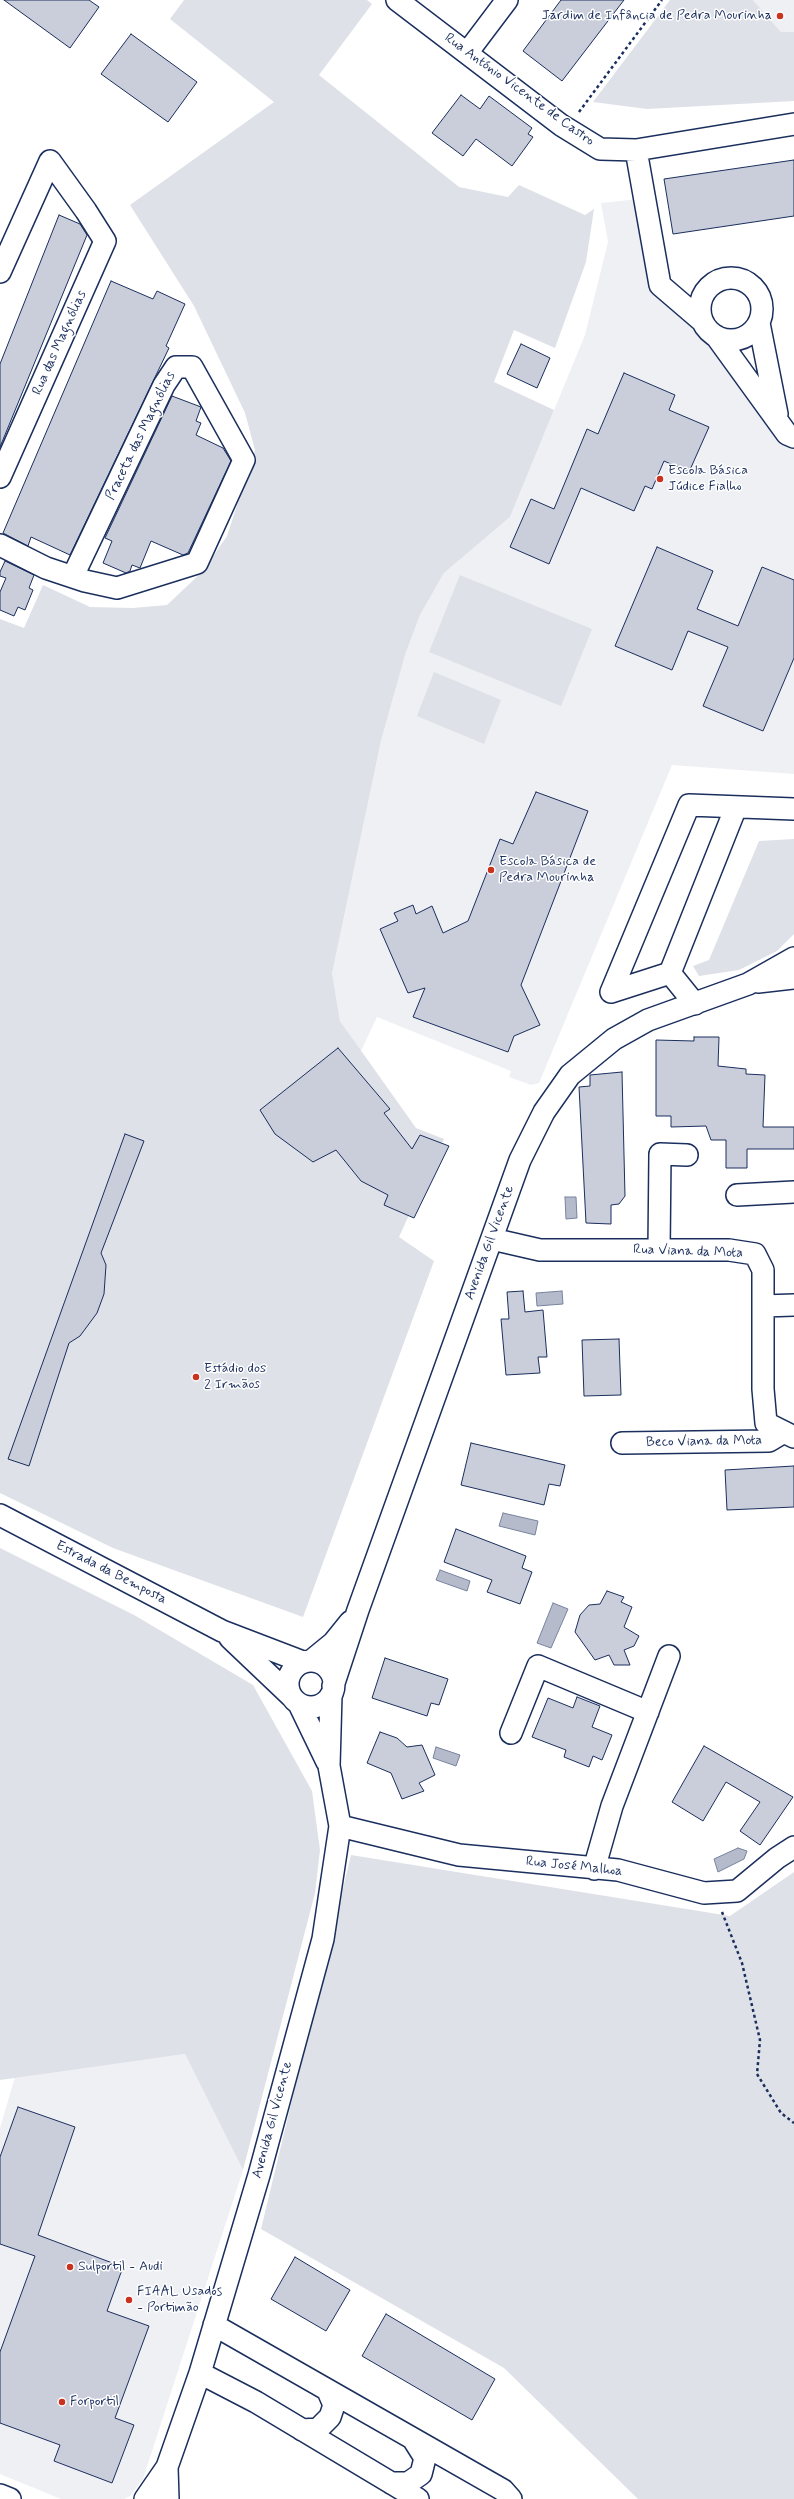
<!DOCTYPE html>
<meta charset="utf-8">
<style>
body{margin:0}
canvas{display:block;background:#fff}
</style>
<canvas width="794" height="2499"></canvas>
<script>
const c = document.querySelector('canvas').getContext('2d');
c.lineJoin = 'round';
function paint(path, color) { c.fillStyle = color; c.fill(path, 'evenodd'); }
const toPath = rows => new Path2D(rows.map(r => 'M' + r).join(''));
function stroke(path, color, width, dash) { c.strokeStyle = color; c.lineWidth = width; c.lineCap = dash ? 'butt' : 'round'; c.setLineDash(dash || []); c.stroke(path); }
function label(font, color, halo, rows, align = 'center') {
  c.font = font + ' Mynerve,sans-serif'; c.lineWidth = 3; c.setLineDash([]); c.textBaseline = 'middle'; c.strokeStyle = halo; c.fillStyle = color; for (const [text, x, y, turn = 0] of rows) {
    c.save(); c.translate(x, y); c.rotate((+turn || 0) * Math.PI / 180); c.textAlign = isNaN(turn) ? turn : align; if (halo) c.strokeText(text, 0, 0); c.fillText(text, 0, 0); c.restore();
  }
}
paint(toPath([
 [753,0,794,0,794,32,781,32],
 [639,199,647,281,655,294,685,316,712,342,794,441,794,774,672,765,539,1083,531,1085,509,1077,511,1071,377,1017,361,1051,340,1021,332,975,381,741,406,652,420,615,444,573,510,517,585,335,608,242,601,203],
 [185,2054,243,2170,143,2479,130,2496,124,2499,61,2499,0,2474,0,2128,15,2077]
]), '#eff0f4');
paint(toPath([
 [184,0,367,0,372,4,319,75,459,187,508,197,519,185,585,215,594,209,586,262,555,348,514,330,494,382,554,410,510,517,444,573,420,615,406,652,381,741,332,974,340,1021,416,1128,444,1139,399,1237,434,1261,303,1617,113,1548,0,1493,0,619,24,628,43,585,90,607,133,608,167,605,203,571,227,536,255,450,245,413,194,306,130,205,274,102,170,19],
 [670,0,753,0,781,32,794,32,794,101,647,109,593,102],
 [460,575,592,629,561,706,429,652],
 [434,672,501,700,484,744,417,716],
 [794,839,794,934,777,951,739,970,699,976,693,966,709,960,759,841],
 [0,1548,134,1615,253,1685,312,1791,320,1850,315,1893,243,2170,185,2054,0,2080],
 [351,1855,730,1916,794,1872,794,2499,638,2499,504,2368,261,2229]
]), '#dee1e7');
const water = toPath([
 [565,1197,576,1197,577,1218,566,1219,565,1197],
 [562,1291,563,1304,537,1306,536,1293,562,1291],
 [503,1513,538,1521,535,1535,499,1526,503,1513],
 [440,1570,470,1581,467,1591,436,1580,440,1570],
 [553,1603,568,1609,551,1648,537,1643,553,1603],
 [436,1747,460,1755,456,1766,433,1758,436,1747],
 [738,1848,747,1851,744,1859,718,1872,714,1859,738,1848]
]);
paint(water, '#b5bbca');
stroke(water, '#77839f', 1);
const building = toPath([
 [4,0,89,0,99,7,70,48,4,0],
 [561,0,624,0,562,81,523,51,561,0],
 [131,34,197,82,168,122,101,74,131,34],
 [461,95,480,109,489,96,532,128,528,134,533,137,512,166,476,139,463,156,432,133,461,95],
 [794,160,794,216,673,234,664,179,794,160],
 [59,215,80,224,87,235,0,447,0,364,59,215],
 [111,281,153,299,157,291,185,304,166,346,169,348,70,555,31,537,28,546,3,533,111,281],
 [521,344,550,358,537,388,507,374,521,344],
 [624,373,675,395,669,410,709,427,689,472,664,461,652,489,645,486,634,511,581,488,549,564,510,547,531,499,554,509,587,429,598,434,624,373],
 [172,396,201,407,196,421,201,423,196,435,223,448,231,461,188,553,183,555,151,541,140,568,132,565,130,571,126,573,103,563,112,541,105,538,172,396],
 [657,547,713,571,697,609,738,626,762,567,794,580,794,658,763,731,703,706,728,647,688,631,672,670,615,646,657,547],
 [5,561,34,575,29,588,33,590,25,610,18,607,14,616,0,610,0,592,6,578,0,576,0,572,5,561],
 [536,792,588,811,521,985,540,1025,514,1036,508,1052,413,1017,425,988,408,993,380,929,398,921,394,913,413,905,416,914,432,906,443,933,468,921,500,839,513,844,536,792],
 [694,1037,719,1037,718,1066,746,1069,746,1074,765,1075,763,1127,794,1127,794,1149,747,1149,747,1168,726,1168,726,1140,711,1140,706,1126,671,1127,671,1116,656,1116,656,1040,694,1041,694,1037],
 [338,1048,390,1109,384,1113,412,1149,420,1135,449,1146,414,1218,384,1205,388,1195,361,1181,336,1150,313,1162,275,1134,260,1110,338,1048],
 [622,1072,625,1196,619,1204,611,1205,611,1224,586,1223,579,1087,590,1086,590,1075,622,1072],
 [125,1134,144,1141,101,1253,106,1265,104,1294,97,1313,80,1336,69,1343,29,1466,8,1459,125,1134],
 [523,1291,525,1312,543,1310,547,1357,538,1357,540,1373,506,1375,501,1319,509,1319,507,1292,523,1291],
 [619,1339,621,1395,584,1396,582,1340,619,1339],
 [471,1443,565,1465,560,1486,549,1484,544,1505,461,1485,471,1443],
 [794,1466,794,1507,727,1510,725,1470,794,1466],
 [456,1529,526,1556,522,1568,532,1572,520,1604,487,1592,492,1580,444,1562,456,1529],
 [607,1591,624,1597,621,1602,632,1607,624,1627,639,1636,634,1646,624,1650,630,1665,614,1665,609,1655,595,1660,575,1632,580,1615,589,1605,600,1604,607,1591],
 [385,1658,448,1679,439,1705,431,1703,427,1716,372,1698,385,1658],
 [577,1697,600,1706,592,1727,612,1735,602,1760,593,1756,589,1767,564,1757,566,1750,532,1737,548,1698,573,1708,577,1697],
 [380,1732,397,1738,407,1747,422,1745,435,1775,419,1783,424,1791,402,1799,391,1773,367,1763,380,1732],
 [704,1746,793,1797,760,1845,740,1831,760,1802,726,1782,703,1821,672,1802,704,1746],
 [18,2107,75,2127,38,2235,123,2267,107,2311,149,2326,115,2418,134,2425,112,2483,54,2461,60,2445,0,2423,0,2352,35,2256,0,2244,0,2157,18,2107],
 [295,2257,350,2290,326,2331,271,2299,295,2257],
 [386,2314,495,2379,472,2420,362,2356,386,2314]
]);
paint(building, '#caceda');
stroke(building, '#1b2f5e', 1);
const minor = toPath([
 [397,0,561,125,600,149,636,150,794,124],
 [467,53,507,0],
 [636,150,660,285,702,321],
 [0,272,50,161,86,211,105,241,0,477],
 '700 309a31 31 0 1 1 62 0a31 31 0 1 1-62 0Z',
 [759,323,777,414],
 [716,336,787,434,794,437],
 [0,545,46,568,85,581,117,588,197,563,244,460,192,367,176,367,164,385,73,576],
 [670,973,611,992,689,805,794,809],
 [670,973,736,807],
 [670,973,695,1004],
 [758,982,794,978],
 [737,1195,794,1192],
 [492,1239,540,1250,729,1250,755,1254,763,1270,763,1389,766,1423,794,1437],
 [659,1250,660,1154,687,1155],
 [763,1306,794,1305],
 [622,1443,769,1441,784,1432],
 [0,1515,222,1631,303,1662],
 [230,1638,291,1696],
 [311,1661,333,1643,350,1622],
 '288 1684a23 23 0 1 1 46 0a23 23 0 1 1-46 0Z',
 [333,1686,358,1610,520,1160,544,1112,570,1075,614,1039,648,1020,748,984,794,958],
 [299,1704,327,1762],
 [511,1733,538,1666,648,1712],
 [340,1826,459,1855,618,1870,704,1893,737,1891,777,1858,794,1847],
 [594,1869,612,1806,669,1656],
 [214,2325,503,2490,511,2499],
 [200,2373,256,2402,418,2499],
 [302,2430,318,2429,330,2417,334,2405,328,2391],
 [167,2467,168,2499],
 [391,2483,408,2483,421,2474,425,2458,413,2439],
 [0,2495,10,2499],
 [145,2499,167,2467,200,2373,259,2175,323,1939,340,1826,329,1766,331,1695]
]);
stroke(minor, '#1b2f5e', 24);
stroke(toPath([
 [579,112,662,0],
 [722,1912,742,1963,760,2040,757,2074,781,2113,794,2123]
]), '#1b2f5e', 2.5, [3, 3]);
stroke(minor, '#fff', 21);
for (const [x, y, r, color] of [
 [780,16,4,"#c8321e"],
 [660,479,4,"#c8321e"],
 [491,870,4,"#c8321e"],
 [196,1377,4,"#c8321e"],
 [70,2267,4,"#c8321e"],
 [129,2300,4,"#c8321e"],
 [62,2402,4,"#c8321e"]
]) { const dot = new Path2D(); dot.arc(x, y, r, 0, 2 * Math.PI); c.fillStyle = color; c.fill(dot); stroke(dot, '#fff', 1.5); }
label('14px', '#1b2f5e', '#fff', [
 ["Jardim de Infância de Pedra Mourinha",772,16,"right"],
 ["Escola Básica",668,471],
 ["Júdice Fialho",668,487],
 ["Escola Básica de",499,862],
 ["Pedra Mourinha",499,878],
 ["Estádio dos",204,1369],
 ["2 Irmãos",204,1385],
 ["Sulportil - Audi",78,2267],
 ["FIAAL Usados",137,2292],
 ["- Portimão",137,2308],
 ["Forportil",70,2402]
], 'left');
label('14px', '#1b2f5e', '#fff', [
 ["Rua António Vicente de Castro",519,90,36],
 ["Rua das Magnólias",60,343,-66],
 ["Praceta das Magnólias",141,436,-64],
 ["Avenida Gil Vicente",490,1243,-70],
 ["Rua Viana da Mota",688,1252,2],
 ["Beco Viana da Mota",704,1442,-1],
 ["Estrada da Bemposta",111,1573,27],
 ["Rua José Malhoa",574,1867,6],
 ["Avenida Gil Vicente",273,2120,-75]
]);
</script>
